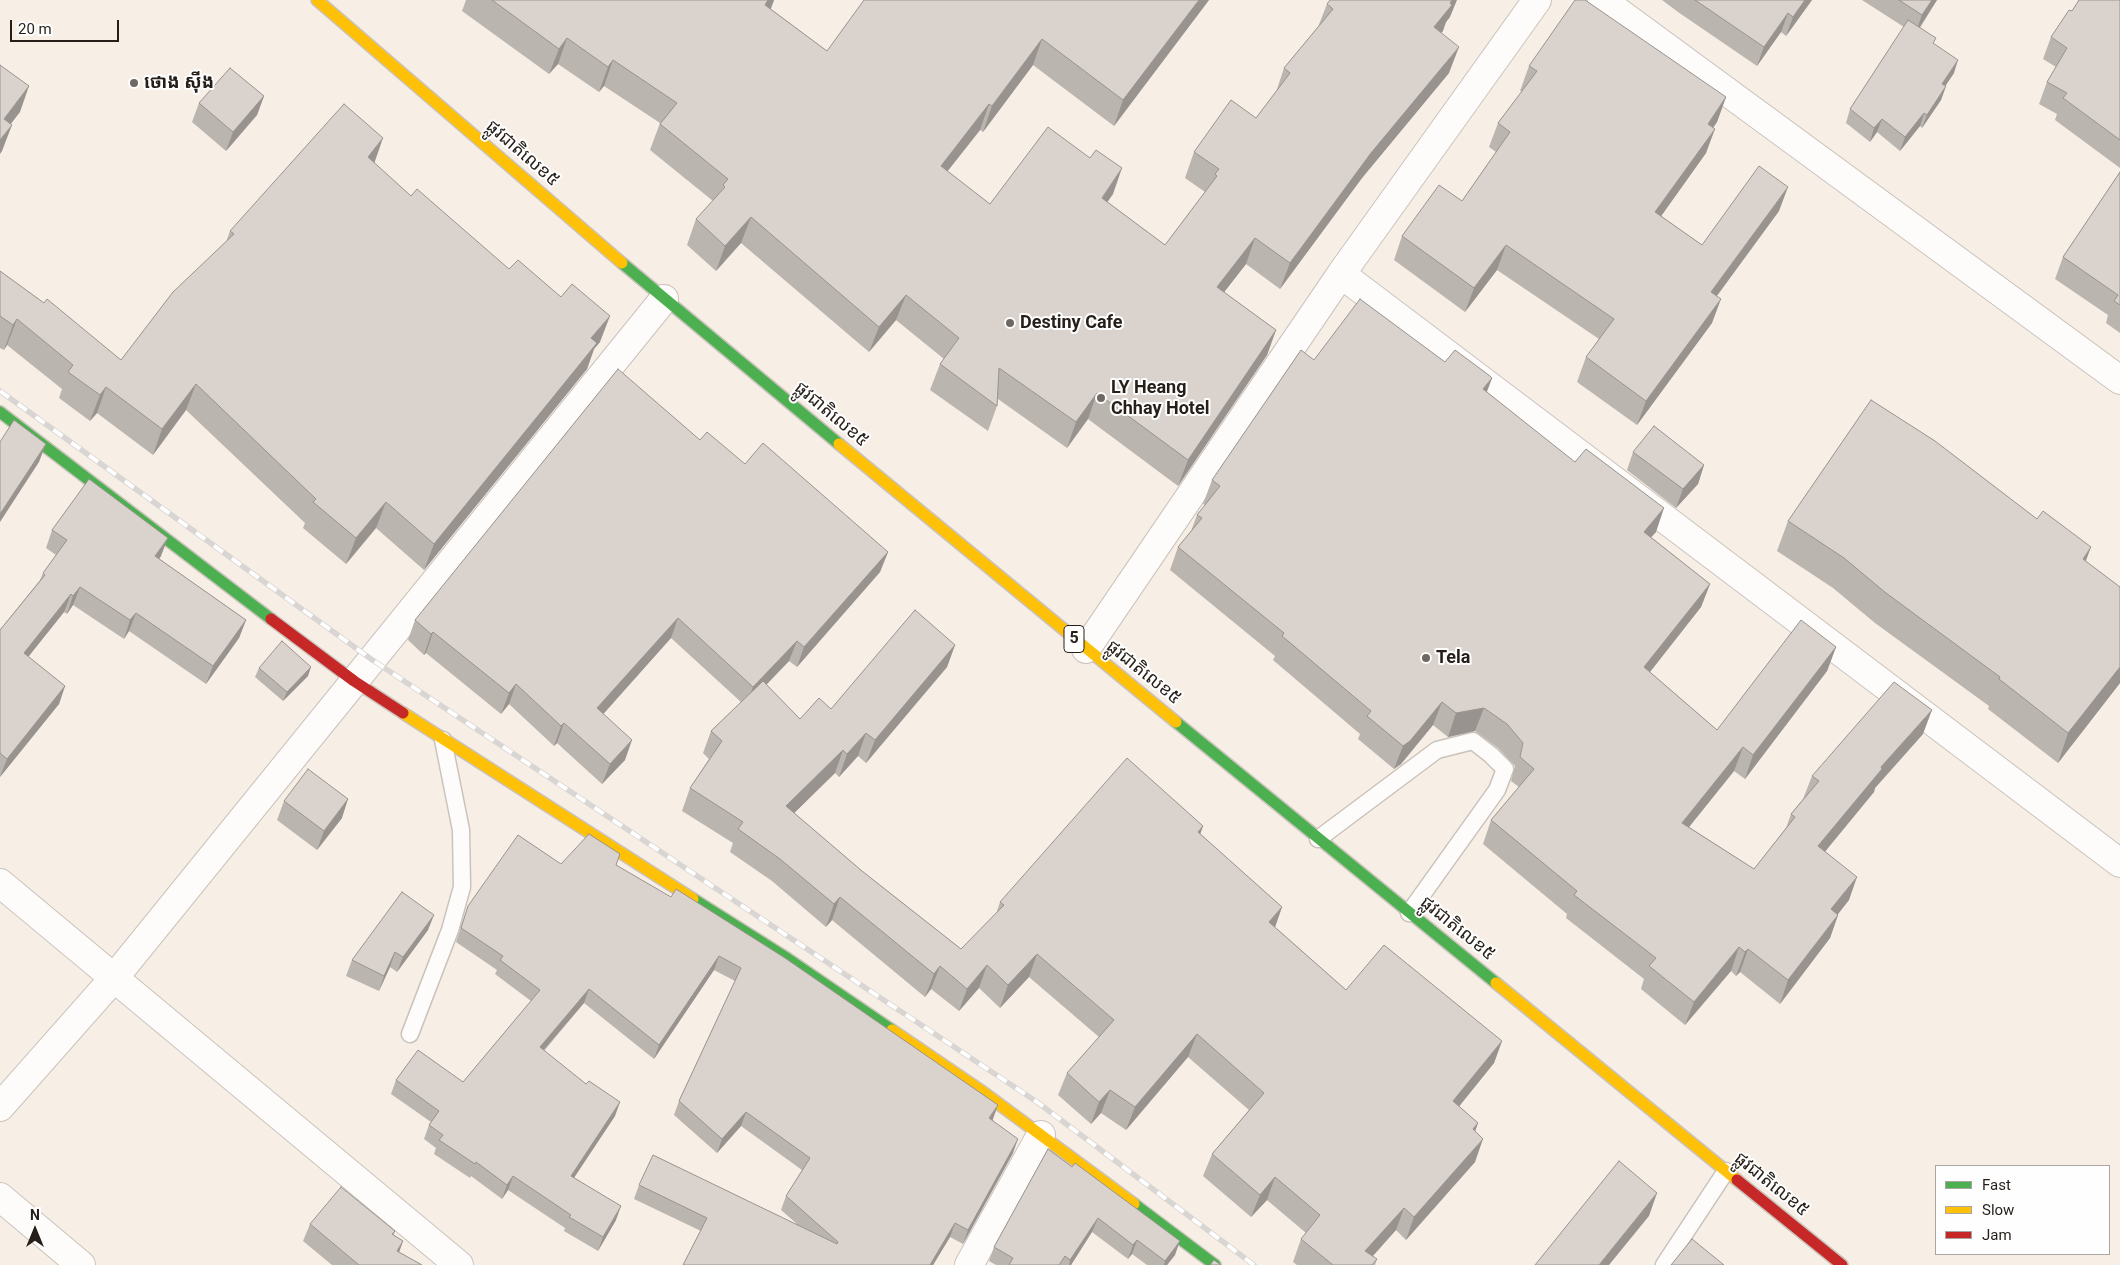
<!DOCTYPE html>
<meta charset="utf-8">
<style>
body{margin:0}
#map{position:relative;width:2120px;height:1265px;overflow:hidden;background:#f7eee6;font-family:Roboto,sans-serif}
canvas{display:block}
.legend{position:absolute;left:1935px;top:1165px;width:175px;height:90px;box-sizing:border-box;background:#fefefe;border:1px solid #a8a5a2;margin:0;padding:6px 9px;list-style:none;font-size:15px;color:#261f19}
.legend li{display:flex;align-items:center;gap:10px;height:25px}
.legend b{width:25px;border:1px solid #a8a5a2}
.north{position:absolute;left:10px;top:1205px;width:50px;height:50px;-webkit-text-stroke:4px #fefefe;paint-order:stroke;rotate:0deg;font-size:14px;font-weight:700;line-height:20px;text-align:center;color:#261f19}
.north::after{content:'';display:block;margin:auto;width:18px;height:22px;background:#261f19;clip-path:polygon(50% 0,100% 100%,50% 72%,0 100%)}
.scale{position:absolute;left:10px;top:20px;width:109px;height:22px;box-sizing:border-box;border:2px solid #261f19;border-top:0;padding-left:6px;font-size:15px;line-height:18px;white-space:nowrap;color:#261f19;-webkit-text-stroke:4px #fefefe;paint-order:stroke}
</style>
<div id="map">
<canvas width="2120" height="1265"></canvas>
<ul class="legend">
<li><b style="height:6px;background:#4caf50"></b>Fast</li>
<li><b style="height:6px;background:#ffc107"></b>Slow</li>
<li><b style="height:6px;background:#c62828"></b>Jam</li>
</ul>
<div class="north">N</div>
<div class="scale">20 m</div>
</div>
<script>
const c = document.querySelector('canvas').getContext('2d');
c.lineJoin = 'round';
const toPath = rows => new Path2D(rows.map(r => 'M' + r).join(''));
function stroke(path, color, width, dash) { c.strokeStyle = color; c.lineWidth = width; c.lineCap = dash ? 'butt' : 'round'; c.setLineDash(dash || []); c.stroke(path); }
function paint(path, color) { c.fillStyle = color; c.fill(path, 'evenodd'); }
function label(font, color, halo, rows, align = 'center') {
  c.font = font + ' Roboto,"Noto Sans Khmer",sans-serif'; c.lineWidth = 4; c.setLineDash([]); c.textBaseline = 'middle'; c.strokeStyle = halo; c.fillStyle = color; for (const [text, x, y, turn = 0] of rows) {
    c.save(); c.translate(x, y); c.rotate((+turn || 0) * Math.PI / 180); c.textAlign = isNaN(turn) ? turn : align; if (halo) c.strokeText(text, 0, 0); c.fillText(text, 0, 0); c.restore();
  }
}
const lane = toPath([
 [1318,839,1437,750,1473,741,1491,755,1505,769,1497,790,1409,913],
 [410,1034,450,930,462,887,461,830,443,740],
 [1664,1265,1726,1171]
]);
const street = toPath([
 [1602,0,2120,380],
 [1341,274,2120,863],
 [1086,649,1341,274,1537,0],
 [0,883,459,1265],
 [0,1107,114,978,664,299],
 [0,1197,81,1265],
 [969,1265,1041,1135]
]);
const fast = toPath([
 [622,263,839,444],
 [0,412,271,619],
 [1176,722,1496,983],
 [693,899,788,959,892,1030],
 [1134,1204,1215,1265]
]);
const slow = toPath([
 [317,0,622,263],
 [839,444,1176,722],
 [403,713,693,899],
 [1496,983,1737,1180],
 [892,1030,980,1090,1134,1204]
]);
const jam = toPath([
 [271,619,354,681,403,713],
 [1737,1180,1842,1265]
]);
stroke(lane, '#cac3bc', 19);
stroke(street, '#cac3bc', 30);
stroke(fast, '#cac3bc', 14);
stroke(slow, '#cac3bc', 14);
stroke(jam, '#cac3bc', 14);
stroke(lane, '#fefcfb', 16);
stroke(street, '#fefcfb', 28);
stroke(fast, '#4caf50', 11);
stroke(slow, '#ffc107', 11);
stroke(jam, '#c62828', 11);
const rail = toPath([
 [0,391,371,659,1037,1102,1254,1265]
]);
stroke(rail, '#d8d5d3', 5.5);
stroke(rail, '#fefefe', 4, [11]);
paint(toPath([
 [466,0,774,0,771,9,827,51,1209,0,1114,126,1033,65,983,132,980,130,947,172,990,204,1113,194,1107,202,1165,245,1205,192,1185,178,1194,152,1256,118,1276,92,1284,68,1318,27,1327,4,1450,17,1446,22,1441,33,1449,73,1362,178,1280,289,1246,264,1224,292,1276,330,1267,355,1178,486,1088,419,1067,448,998,399,997,406,988,431,930,390,940,364,944,359,896,320,869,352,741,243,716,271,687,245,696,219,713,201,650,150,660,123,604,86,599,92,558,64,549,74,462,11],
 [1662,0,1812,0,1786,36,1781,32,1757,66,1678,12],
 [1862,0,1937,0,1920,28,1934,44,1954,73,1945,86,1946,86,1941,100,1922,128,1920,126,1900,151,1877,132,1870,142,1846,123,1850,109,1904,27],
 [2120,0,2120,168,2055,120,2057,114,2039,104,2047,82,2056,67,2043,59,2051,37,2072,11],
 [1529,66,1726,97,1717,122,1713,127,1706,153,1661,216,1702,245,1779,211,1717,296,1712,323,1637,425,1577,382,1586,357,1599,339,1497,270,1465,312,1394,260,1402,236,1462,201,1496,152,1489,147,1498,123,1522,91,1520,91],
 [264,96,257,115,226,151,192,122,199,103],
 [374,163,411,196,509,269,600,342,594,349,587,369,424,570,376,528,346,564,303,528,305,523,186,410,153,455,97,413,90,421,59,398,62,389,7,345,4,350,0,348,0,271,121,360,226,242,230,231],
 [2120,172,2120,333,2106,323,2108,315,2055,279,2063,257],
 [1314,360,1445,362,1492,378,1487,392,1656,532,1651,537,1710,584,1701,607,1650,672,1717,730,1836,647,1827,671,1745,779,1734,771,1689,827,1754,869,1786,828,1791,814,1803,799,1812,776,1923,734,1875,788,1874,792,1825,851,1849,900,1838,914,1838,915,1830,938,1780,1004,1740,972,1736,976,1731,971,1685,1025,1641,989,1644,979,1566,918,1567,914,1483,844,1491,820,1519,787,1511,781,1515,766,1498,748,1475,731,1448,737,1433,725,1401,764,1394,769,1358,739,1360,734,1273,660,1275,656,1170,570,1178,547,1191,531,1197,515,1205,505,1203,504,1212,480],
 [700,440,745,464,888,552,880,572,797,667,789,661,766,685,800,719,831,709,955,645,947,667,866,763,858,756,839,777,835,773,794,813,862,871,961,949,996,914,1000,902,1203,826,1200,834,1282,907,1275,927,1346,990,1502,1041,1494,1063,1459,1106,1478,1123,1475,1131,1475,1162,1406,1240,1396,1230,1372,1256,1377,1259,1375,1265,1297,1265,1293,1262,1301,1239,1306,1233,1267,1200,1251,1217,1203,1176,1212,1154,1249,1110,1188,1057,1126,1130,1101,1113,1091,1124,1058,1095,1067,1073,1099,1037,1029,977,1000,1008,979,988,959,1011,931,989,925,997,832,920,826,927,772,881,730,852,733,843,682,811,690,788,709,759,703,753,711,731,741,702,671,638,603,714,625,760,602,784,557,743,554,746,509,704,501,714,426,653,424,655,408,640,415,620],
 [1633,452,1704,465,1698,484,1676,508,1627,470],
 [1788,521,2086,561,2120,683,2058,763,1988,709,1989,706,1875,623,1833,588,1777,551],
 [52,530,161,556,159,559,246,620,239,638,206,684,129,631,124,639,73,605,67,614,64,612,28,657,65,686,59,704,0,777,0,630,40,580,43,573,56,555,46,548],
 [259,668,308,676,283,701,255,677],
 [284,801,342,818,317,850,277,820],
 [620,854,616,865,993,1119,993,1120,1013,1153,963,1244,950,1237,933,1265,683,1265,701,1231,634,1199,639,1185,797,1224,781,1210,786,1196,802,1170,741,1126,717,1153,674,1115,679,1101,735,981,714,970,654,1059,584,1003,544,1051,615,1116,574,1177,616,1220,598,1251,564,1231,565,1228,508,1190,502,1199,471,1176,470,1178,434,1154,436,1148,424,1139,429,1125,431,1122,391,1094,396,1080,463,1082,531,1001,495,974,497,970,456,942,468,906,561,864],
 [428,930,397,972,390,967,379,991,346,976,352,960],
 [1048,1149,1175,1255,1167,1265,1147,1265,1132,1254,1128,1259,1092,1232,1071,1265,996,1265,989,1261,994,1247],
 [310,1224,395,1231,394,1235,403,1241,399,1252,422,1265,332,1265,303,1241]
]), '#bbb5af');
paint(toPath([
 [768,0,774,0,770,10,765,5],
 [1199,0,1209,0,1114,126,1123,100],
 [1452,0,1457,0,1450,17,1446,22,1443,31,1425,53,1434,27],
 [1805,0,1812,0,1786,36,1793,17],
 [1932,0,1937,0,1915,34,1922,15],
 [1788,13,1781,32,1757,66,1764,47],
 [567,38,558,64,549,74,559,49],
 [1042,39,1033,65,983,132,992,106],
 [1459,47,1449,73,1362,178,1280,289,1290,263,1371,153],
 [613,60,604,86,599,92,608,67],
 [1958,60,1954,73,1938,97,1942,84],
 [29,86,20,112,0,138,4,119],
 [1946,86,1941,100,1922,128,1927,115],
 [264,96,257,115,226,151,233,132],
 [1726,97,1717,122,1700,148,1708,124],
 [989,104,980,130,931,192,941,166],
 [1924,113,1920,126,1900,151,1905,137],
 [1882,119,1877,132,1870,142,1874,128],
 [12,125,2,151,0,154,0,140],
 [1715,129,1706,153,1647,236,1655,212],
 [383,138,374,164,368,157],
 [1122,168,1113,194,1092,224,1102,198],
 [1788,187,1779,211,1702,316,1711,292],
 [751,217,741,243,716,271,725,246],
 [1255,238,1246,264,1208,313,1217,287],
 [1506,245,1497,270,1465,312,1474,288],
 [906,295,896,320,869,352,879,327],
 [1721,299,1712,323,1637,425,1646,401],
 [610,316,600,342,594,349,587,369,424,570,434,544,591,338],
 [17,319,7,345,4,350,13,325],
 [1276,330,1267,355,1178,486,1188,460],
 [1492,378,1483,401,1483,389],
 [196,384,186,410,153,455,162,429],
 [106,387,97,413,90,421,100,395],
 [1097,393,1088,419,1067,448,1076,422],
 [46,444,39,462,0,522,0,514],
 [1704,465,1698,484,1676,508,1683,489],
 [386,502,376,528,346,564,356,538],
 [1664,508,1656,532,1635,555,1644,532],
 [168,538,161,556,148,575,155,556],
 [2091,547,2080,577,2083,559],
 [888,552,880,572,797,667,804,647],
 [1710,584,1701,607,1635,691,1644,667],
 [80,587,73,605,67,614,73,596],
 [71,594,64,612,17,671,24,653],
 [136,613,129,631,124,639,130,620],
 [678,618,671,638,590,729,597,708],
 [246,620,239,638,206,684,213,666],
 [433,632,426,653,424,655,431,634],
 [797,641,789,661,745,707,753,687],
 [955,645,947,667,866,763,875,740],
 [1836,647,1827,671,1745,779,1753,755],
 [311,667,308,676,283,701,287,692],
 [2120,667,2120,683,2058,763,2068,733],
 [516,684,509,704,501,714,509,693],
 [65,686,59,704,0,777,7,759],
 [1442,702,1433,725,1401,764,1394,769,1403,746],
 [1484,708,1475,731,1448,737,1456,713],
 [1932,710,1923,734,1875,788,1874,792,1810,870,1818,846,1881,767],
 [564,723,557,743,554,746,561,726],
 [866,733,858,756,839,777,847,754],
 [632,740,625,760,602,784,610,764],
 [1743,747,1734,771,1673,847,1682,823],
 [843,750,835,773,778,829,786,806],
 [348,799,342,818,317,850,324,831],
 [1203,826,1195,849,1198,832],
 [1857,877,1849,900,1823,933,1831,909],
 [840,897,832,920,826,927,834,904],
 [1282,907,1274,930,1269,922],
 [434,915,428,930,397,972,403,957],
 [1838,915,1830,938,1780,1004,1788,980],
 [1739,947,1731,971,1685,1025,1694,1002],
 [1748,949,1740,972,1736,976,1745,952],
 [395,952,390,967,379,991,384,976],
 [1037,954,1029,977,1000,1008,1008,985],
 [719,956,714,970,654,1059,659,1045],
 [987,965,979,988,959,1011,967,989],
 [940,966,931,989,925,997,934,974],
 [589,989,584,1003,534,1061,540,1047],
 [1197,1034,1188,1057,1126,1130,1135,1107],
 [1502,1041,1494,1063,1445,1124,1453,1101],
 [1110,1090,1101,1113,1091,1124,1099,1102],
 [620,1102,615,1116,566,1190,571,1176],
 [998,1105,993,1119,984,1132,989,1118],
 [746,1112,741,1126,717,1153,722,1139],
 [1478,1123,1470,1146,1473,1129],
 [1018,1139,1013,1153,963,1244,968,1230],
 [1483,1139,1475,1162,1406,1240,1414,1217],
 [513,1176,508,1190,502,1199,507,1185],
 [1275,1177,1267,1200,1251,1217,1260,1195],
 [1657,1193,1649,1216,1609,1265,1599,1265],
 [621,1206,616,1220,598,1251,603,1237],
 [1404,1208,1396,1230,1365,1265,1365,1251],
 [1098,1218,1092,1232,1071,1265,1069,1265,1070,1260],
 [955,1223,950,1237,933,1265,930,1265],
 [1137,1240,1132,1254,1128,1259,1133,1245],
 [403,1241,397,1258,397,1251],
 [1180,1241,1175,1255,1167,1265,1164,1265,1165,1261]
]), '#99938f');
const building = toPath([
 [492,0,768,0,765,5,827,51,864,0,1199,0,1123,100,1042,39,992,106,989,104,941,166,990,204,1048,127,1090,158,1096,150,1122,168,1102,198,1165,245,1217,176,1215,174,1219,169,1194,152,1231,100,1256,118,1290,73,1284,68,1333,9,1327,4,1330,0,1452,0,1450,3,1452,5,1434,27,1459,47,1371,153,1290,263,1255,238,1217,287,1276,330,1188,460,1097,393,1076,422,999,368,997,406,940,364,959,338,906,295,879,327,751,217,725,246,696,219,725,187,723,185,728,179,660,124,677,103,613,60,608,67,567,38,559,49,492,0],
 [1575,0,1585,0,1726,97,1708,124,1715,129,1655,212,1702,245,1759,166,1788,187,1711,292,1721,299,1646,401,1586,357,1614,319,1506,245,1474,288,1402,236,1439,185,1462,201,1510,132,1498,123,1537,71,1529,66,1575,0],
 [1695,0,1805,0,1793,17,1788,13,1764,47,1695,0],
 [1899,0,1932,0,1922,15,1899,0],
 [2079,0,2120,0,2120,140,2063,98,2067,93,2047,82,2067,48,2051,37,2069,10,2072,11,2079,0],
 [1908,20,1936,38,1933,43,1958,60,1942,84,1946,86,1927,115,1924,113,1905,137,1882,119,1874,128,1850,109,1908,20],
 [0,65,29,86,4,119,12,125,0,140,0,65],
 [230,68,264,96,233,132,199,103,230,68],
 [344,104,383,138,368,157,411,196,417,189,509,269,518,260,561,297,572,284,610,316,591,338,597,343,434,544,386,502,356,538,313,502,316,499,196,384,162,429,106,387,100,395,68,372,73,365,17,319,13,325,0,316,0,271,44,303,47,299,121,360,173,292,234,234,230,231,344,104],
 [2120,172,2120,305,2114,301,2118,295,2063,257,2120,172],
 [1360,299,1445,362,1455,350,1490,376,1492,378,1483,389,1575,462,1586,449,1664,508,1644,532,1710,584,1644,667,1717,730,1801,620,1836,647,1753,755,1743,747,1682,823,1754,869,1795,817,1791,814,1819,781,1812,776,1894,682,1932,710,1881,767,1882,769,1818,846,1857,877,1831,909,1838,915,1788,980,1748,949,1745,952,1739,947,1694,1002,1649,966,1656,958,1574,895,1577,891,1491,820,1534,769,1520,757,1523,743,1507,724,1484,708,1456,713,1442,702,1410,741,1403,746,1367,716,1371,711,1282,636,1284,633,1178,547,1202,518,1197,515,1220,486,1212,480,1301,350,1314,360,1360,299],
 [618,369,700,440,707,432,745,464,763,443,888,552,804,647,797,641,753,687,678,618,597,708,632,740,610,764,564,723,561,726,516,684,509,693,433,632,431,634,415,620,618,369],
 [1871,400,1935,441,2037,519,2043,511,2091,547,2083,559,2120,587,2120,667,2068,733,1999,679,2000,677,1886,593,1844,558,1788,521,1871,400],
 [14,420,46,444,0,514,0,442,14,420],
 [1654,426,1704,465,1683,489,1633,452,1654,426],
 [89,479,168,538,155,556,246,620,213,666,136,613,130,620,80,587,73,596,71,594,24,653,65,686,7,759,0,753,0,630,45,575,43,573,67,540,52,530,89,479],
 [915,610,955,645,875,740,866,733,847,754,843,750,786,806,862,871,961,949,1004,905,1000,902,1127,758,1203,826,1198,832,1282,907,1269,922,1346,990,1384,945,1502,1041,1453,1101,1478,1123,1473,1129,1483,1139,1414,1217,1404,1208,1365,1251,1377,1259,1372,1265,1333,1265,1301,1239,1320,1215,1275,1177,1260,1195,1212,1154,1264,1093,1197,1034,1135,1107,1110,1090,1099,1102,1067,1073,1114,1020,1037,954,1008,985,987,965,967,989,940,966,934,974,840,897,834,904,780,859,738,829,743,822,690,788,722,741,711,731,763,681,800,719,819,698,831,709,915,610],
 [282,641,311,667,287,692,259,668,282,641],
 [308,769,348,799,324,831,284,801,308,769],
 [589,834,620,854,616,865,671,897,676,889,785,958,998,1105,989,1118,1018,1139,968,1230,955,1223,930,1265,683,1265,707,1218,639,1185,653,1155,837,1244,838,1242,786,1196,810,1158,746,1112,722,1139,679,1101,741,968,719,956,659,1045,589,989,540,1047,586,1084,589,1081,620,1102,571,1176,621,1206,603,1237,569,1217,571,1215,513,1176,507,1185,476,1162,475,1164,439,1140,443,1135,429,1125,439,1111,396,1080,418,1050,463,1082,540,990,500,960,503,956,461,928,468,906,518,835,561,864,589,834],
 [402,892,434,915,403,957,395,952,384,976,352,960,402,892],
 [1048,1149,1072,1167,1075,1163,1180,1241,1165,1261,1137,1240,1133,1245,1098,1218,1070,1260,1065,1256,1059,1265,1009,1265,1013,1258,994,1247,1048,1149],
 [1619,1161,1657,1193,1599,1265,1535,1265,1619,1161],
 [341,1187,395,1231,392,1234,403,1241,397,1251,422,1265,359,1265,310,1224,341,1187],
 [1692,1239,1724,1265,1671,1265,1692,1239],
 [1214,1260,1221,1265,1210,1265,1214,1260]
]);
paint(building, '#dad2cc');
stroke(building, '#99938f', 1);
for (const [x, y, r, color] of [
 [134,83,5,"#6f6761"],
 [1010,323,5,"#6f6761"],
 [1101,398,5,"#6f6761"],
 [1426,658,5,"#6f6761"]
]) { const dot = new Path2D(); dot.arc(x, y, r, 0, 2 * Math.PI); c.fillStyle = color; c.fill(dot); stroke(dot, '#fefefe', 2); }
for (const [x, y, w] of [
 [1074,639,20]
]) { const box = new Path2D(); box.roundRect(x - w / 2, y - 13.5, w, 27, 4); c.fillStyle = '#fefefe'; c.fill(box); stroke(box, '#261f19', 1); }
label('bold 16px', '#261f19', null, [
 ["5",1074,639]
]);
label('bold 18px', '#261f19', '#fefefe', [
 ["ថោង ស៊ីង",144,83],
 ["Destiny Cafe",1020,323],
 ["LY Heang",1111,388],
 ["Chhay Hotel",1111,409],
 ["Tela",1436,658]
], 'left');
label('18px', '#261f19', '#fefefe', [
 ["ផ្លូវជាតិលេខ៥",522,154,41],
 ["ផ្លូវជាតិលេខ៥",831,415,40],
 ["ផ្លូវជាតិលេខ៥",1143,673,39],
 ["ផ្លូវជាតិលេខ៥",1457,929,39],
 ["ផ្លូវជាតិលេខ៥",1771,1185,39]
]);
</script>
